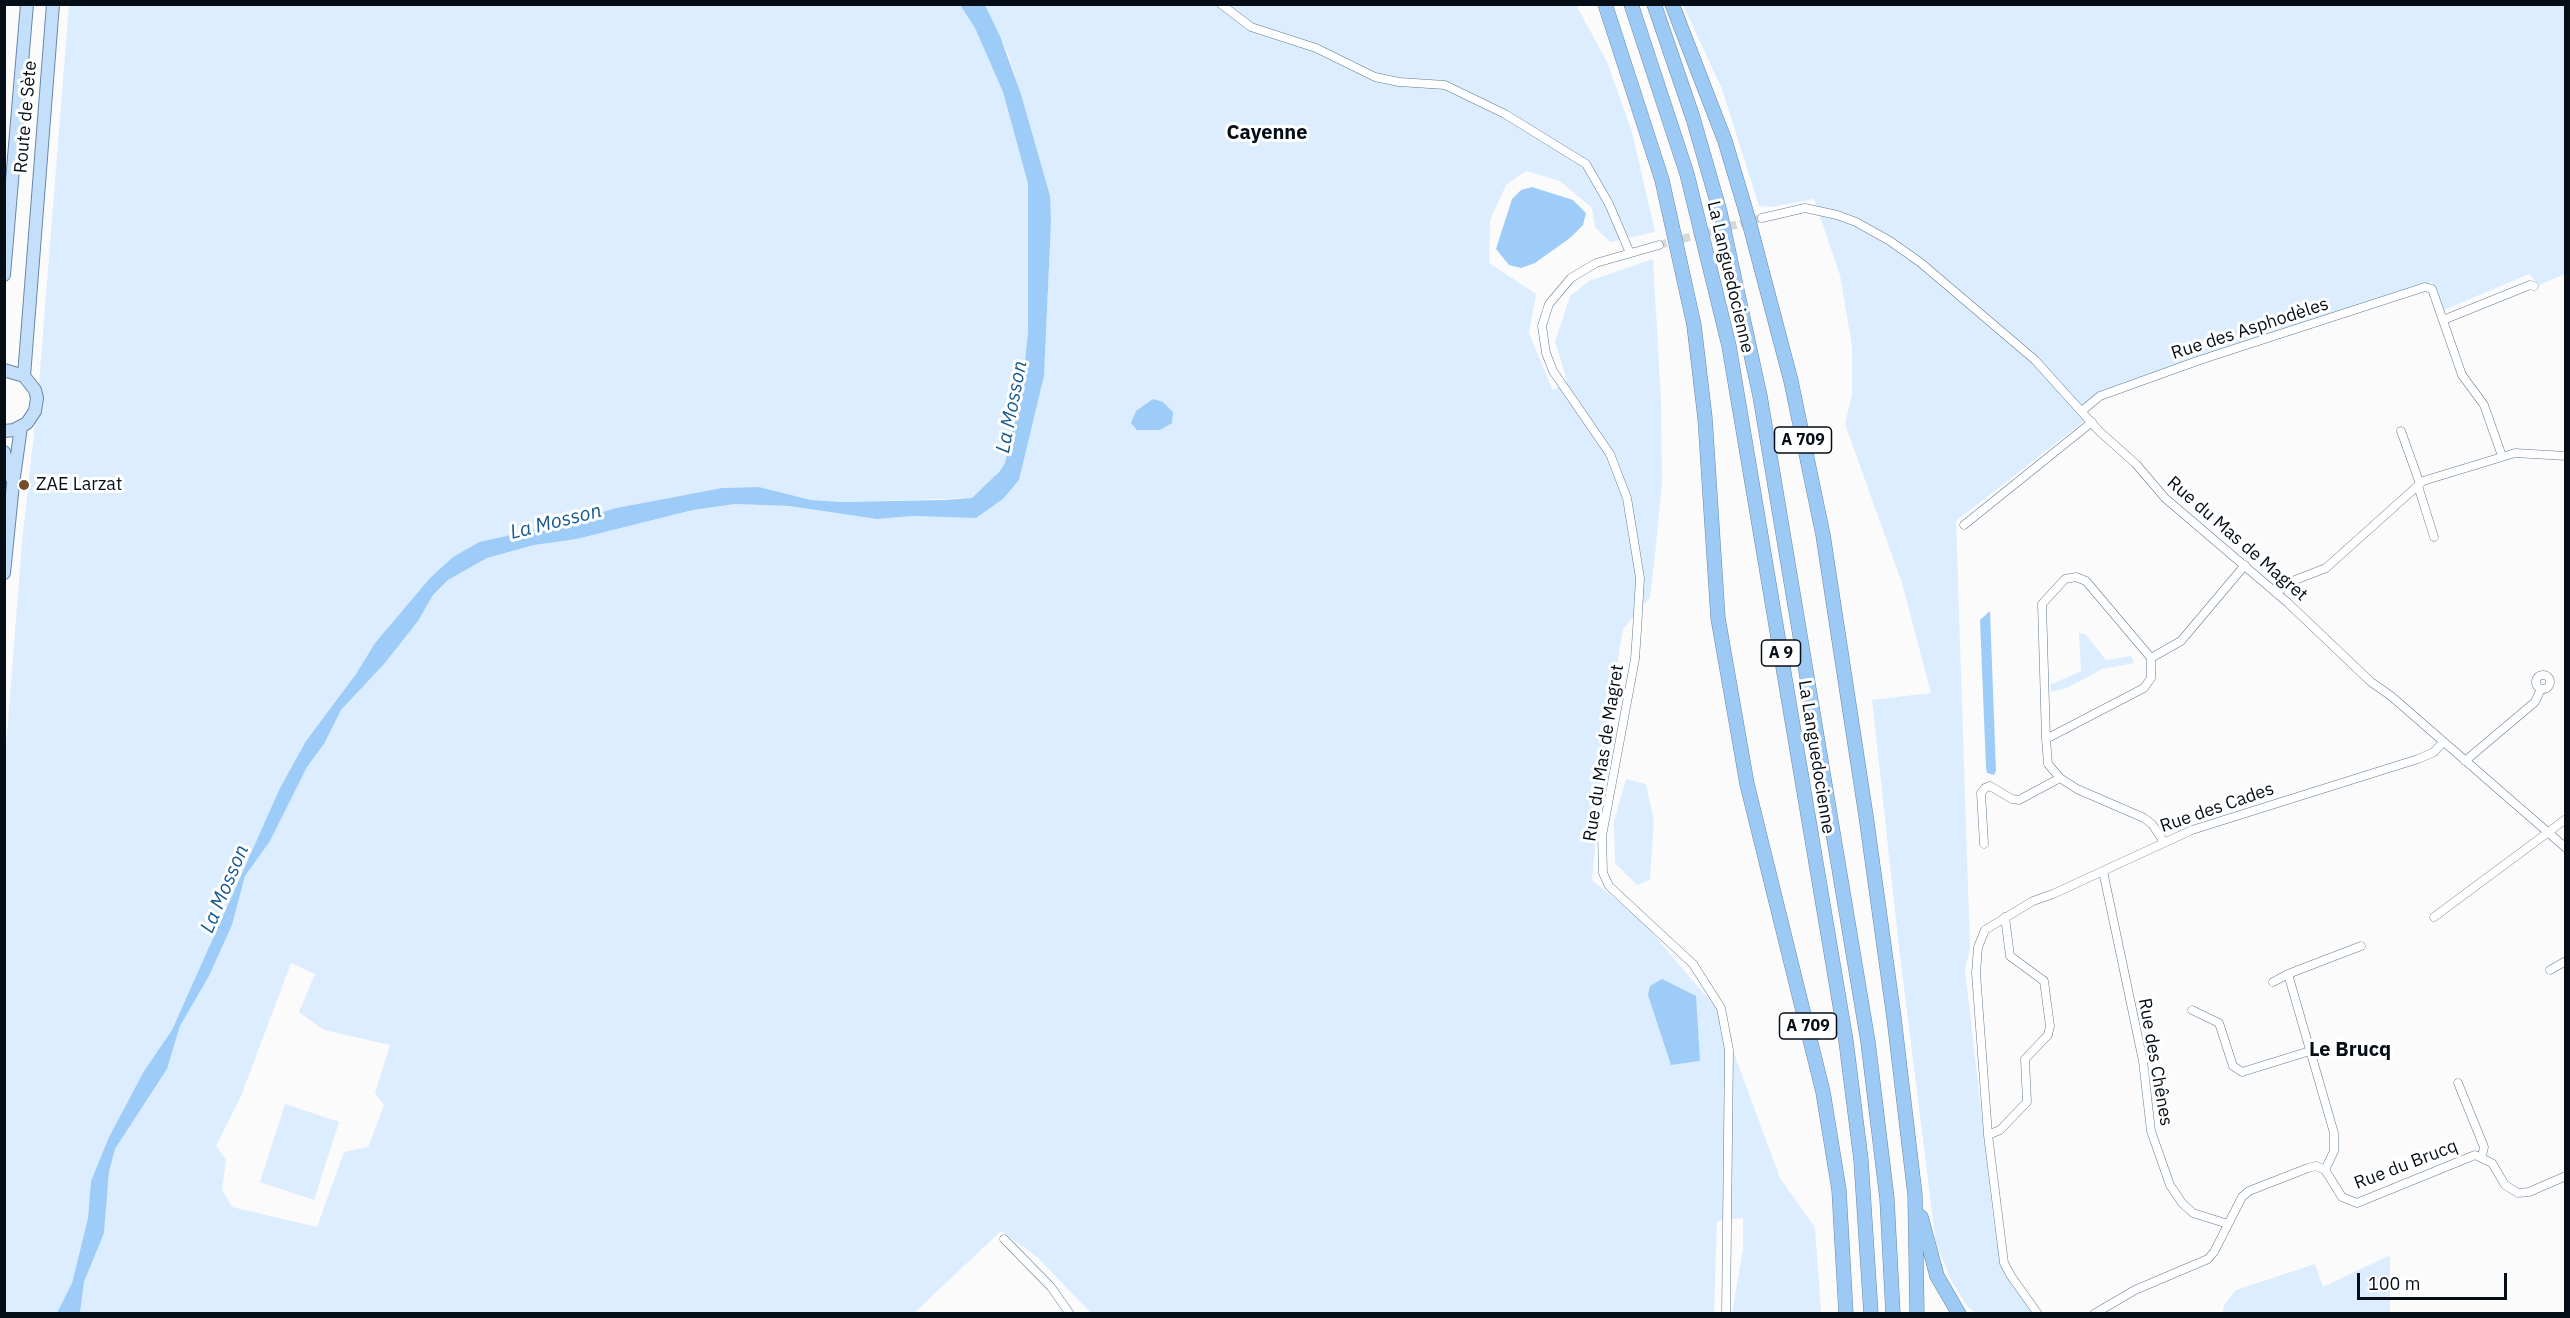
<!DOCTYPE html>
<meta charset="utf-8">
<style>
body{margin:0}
#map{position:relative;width:2570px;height:1318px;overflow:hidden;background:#fbfbfb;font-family:"IBM Plex Sans",sans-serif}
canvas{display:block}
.frame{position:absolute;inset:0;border:6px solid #050e16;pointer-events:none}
.scale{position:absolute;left:2357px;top:1273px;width:150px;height:27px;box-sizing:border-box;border:3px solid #050e16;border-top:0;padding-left:8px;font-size:18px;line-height:21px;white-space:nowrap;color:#050e16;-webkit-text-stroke:4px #fff;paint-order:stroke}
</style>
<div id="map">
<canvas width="2570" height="1318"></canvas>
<div class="frame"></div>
<div class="scale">100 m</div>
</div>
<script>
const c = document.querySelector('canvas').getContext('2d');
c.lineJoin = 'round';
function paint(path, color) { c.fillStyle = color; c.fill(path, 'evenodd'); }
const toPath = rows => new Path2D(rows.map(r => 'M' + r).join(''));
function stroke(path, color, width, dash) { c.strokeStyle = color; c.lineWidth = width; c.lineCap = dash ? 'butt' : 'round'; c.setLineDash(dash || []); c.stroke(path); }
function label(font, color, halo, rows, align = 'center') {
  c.font = font + ' "IBM Plex Sans",sans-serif'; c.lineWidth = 6; c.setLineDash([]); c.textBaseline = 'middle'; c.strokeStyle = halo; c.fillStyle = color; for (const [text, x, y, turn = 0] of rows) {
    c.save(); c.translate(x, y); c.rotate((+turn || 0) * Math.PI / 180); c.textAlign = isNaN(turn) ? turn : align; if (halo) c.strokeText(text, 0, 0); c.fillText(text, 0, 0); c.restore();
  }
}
paint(toPath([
 [69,5,960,5,975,28,1003,92,1028,184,1028,332,1023,380,1005,463,988,486,972,498,842,502,811,500,759,487,722,488,616,508,565,523,479,542,453,557,430,578,375,643,356,674,306,741,280,788,172,1030,144,1071,109,1137,91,1181,88,1218,72,1283,57,1313,5,1314,5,760,22,543,38,396],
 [985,5,1576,5,1607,62,1632,132,1655,232,1610,242,1595,227,1592,208,1560,181,1526,171,1506,185,1490,220,1489,263,1536,294,1529,333,1553,391,1567,380,1555,342,1570,296,1589,281,1653,259,1661,401,1662,482,1656,546,1650,597,1623,629,1620,646,1602,773,1592,880,1642,921,1718,1010,1780,1178,1815,1228,1821,1313,1732,1313,1743,1249,1743,1218,1717,1221,1714,1313,1091,1313,1037,1257,1001,1231,914,1313,80,1314,84,1282,104,1233,109,1172,115,1149,167,1069,180,1026,209,976,232,925,245,876,270,841,307,767,324,744,341,710,385,663,418,621,433,595,448,580,487,558,534,545,577,539,693,510,735,504,789,506,877,519,913,516,976,518,1003,499,1019,480,1044,376,1051,222,1020,91,1009,56],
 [291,963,315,974,299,1012,324,1030,390,1045,375,1093,384,1105,368,1147,344,1152,317,1227,232,1207,222,1190,226,1160,216,1146,241,1096],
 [1683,5,2565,5,2565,274,2539,285,2529,274,2444,310,2432,282,2223,348,2094,396,2083,422,1956,521,1970,948,1965,969,1994,1224,2003,1269,2033,1313,1976,1313,1967,1306,1951,1280,1936,1244,1899,947,1872,700,1931,693,1902,583,1845,424,1852,395,1852,346,1840,275,1814,199,1772,207,1759,206,1722,89],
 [2079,633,2085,634,2106,660,2131,656,2134,663,2102,669,2067,688,2051,692,2050,685,2081,671],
 [1626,779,1646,784,1654,821,1650,880,1637,885,1615,863,1614,822],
 [285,1104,339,1122,314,1200,260,1182],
 [2390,1255,2390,1313,2223,1313,2224,1305,2236,1290,2315,1264,2323,1287]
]), '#dbedfe');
paint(toPath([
 [960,5,985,5,1000,36,1020,91,1050,196,1051,222,1044,376,1019,480,1003,499,976,518,913,516,877,519,789,506,735,504,693,510,577,539,534,545,487,558,448,580,433,595,418,621,385,663,341,710,324,744,307,767,270,841,245,876,232,925,209,976,180,1026,167,1069,115,1149,109,1172,104,1233,84,1282,80,1313,57,1313,72,1283,88,1218,91,1181,109,1137,144,1071,172,1030,280,788,306,741,356,674,375,643,430,578,453,557,479,542,565,523,616,508,722,488,759,487,811,500,842,502,943,500,972,498,999,472,1005,463,1023,380,1028,332,1028,184,1003,92,975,28],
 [1532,187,1573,200,1586,213,1583,225,1570,238,1535,263,1521,268,1509,265,1496,249,1512,199,1521,190],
 [1153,399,1163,402,1173,412,1172,423,1160,430,1137,430,1131,423,1136,411],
 [1990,611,1996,771,1994,775,1987,773,1986,768,1980,620],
 [1662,979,1696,996,1700,1061,1671,1065,1648,995,1650,986]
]), '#9eccf9');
stroke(toPath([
 [1659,245,1762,218]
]), '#d6d7d9', 8, [8, 4]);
const minor = toPath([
 [1221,4,1251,27,1316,48,1375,77,1399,82,1445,85,1505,114,1586,164,1609,204,1630,253],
 [1762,218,1805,208,1837,215,1856,222,1890,241,1921,263,2035,360,2099,431,2136,464,2165,498,2288,603,2371,682,2391,696,2566,848],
 [1659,245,1596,263,1571,278,1549,304,1542,326,1546,353,1553,371,1610,454,1627,498,1640,578,1637,630,1635,659,1602,836,1603,873,1609,886,1693,964,1721,1008,1729,1050,1726,1314],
 [2443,320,2530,285,2534,286],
 [2083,410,2100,396,2200,360,2425,287,2432,289,2462,375,2484,405,2502,456],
 [2401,431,2420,484],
 [2418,486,2434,537],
 [1964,525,2092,422],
 [2276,593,2290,582,2326,568,2423,481,2515,453,2566,456],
 '2536 682a7 7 0 1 1 14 0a7 7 0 1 1-14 0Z',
 [2046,739,2042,604,2065,579,2076,577,2086,581,2151,658],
 [2465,761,2535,702,2541,689],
 [2164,842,2152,824,2144,818,2077,789,2060,778,2048,764,2046,739,2144,688,2151,678,2151,658,2181,641,2245,565],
 [1984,844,1981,793,1985,788,1990,786,2012,799,2019,800,2060,778],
 [2103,871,2143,1061,2151,1131,2170,1185,2182,1203,2193,1213,2228,1224],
 [2434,917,2566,819],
 [2550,970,2566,961],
 [2273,982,2288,974],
 [2192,1010,2219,1023,2233,1066,2242,1072,2310,1051],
 [2458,1083,2484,1147,2482,1156],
 [1988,1135,2000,1130,2027,1102,2025,1059,2048,1035,2050,1026,2044,981,2010,956,2005,917],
 [2325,1170,2334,1151,2334,1133,2288,974,2361,946],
 [1004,1239,1051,1287,1070,1314],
 [2038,1314,2011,1276,2004,1263,1988,1135,1976,973,1978,947,1985,930,2033,901,2053,894,2192,830,2418,759,2434,752,2443,742],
 [2094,1314,2135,1290,2208,1259,2214,1252,2242,1197,2249,1191,2308,1168,2316,1166,2325,1170,2342,1197,2357,1203,2475,1155,2492,1163,2505,1185,2518,1193,2529,1192,2566,1176]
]);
const primary = toPath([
 [4,275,27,4],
 [4,370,24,376,35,390,37,398,35,411,27,423,14,430,4,431],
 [24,376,53,4],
 [4,452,11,477],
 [4,573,13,484,21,427]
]);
const motorway = toPath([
 [1605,4,1662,180,1694,325,1705,418,1718,618,1747,784,1823,1092,1839,1190,1846,1314],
 [1631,4,1687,174,1729,346,1846,1041,1861,1160,1871,1314],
 [1654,4,1693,118,1720,212,1760,396,1868,1042,1887,1199,1893,1314],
 [1672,4,1725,141,1748,218,1791,381,1823,535,1866,816,1894,1018,1915,1195,1917,1314],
 [1921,1217,1937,1276,1959,1314]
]);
stroke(minor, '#637b93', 9);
stroke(primary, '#6888a7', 14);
stroke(motorway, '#6888a7', 15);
stroke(minor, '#fff', 8);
stroke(primary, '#c4dff9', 12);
stroke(motorway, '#9dcaf5', 14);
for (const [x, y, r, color] of [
 [24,485,6,"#724f28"]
]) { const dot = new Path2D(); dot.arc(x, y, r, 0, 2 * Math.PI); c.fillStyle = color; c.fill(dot); stroke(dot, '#fff', 2); }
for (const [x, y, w] of [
 [1803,440,57],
 [1781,653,39],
 [1808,1026,57]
]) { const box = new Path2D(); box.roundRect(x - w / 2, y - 13, w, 26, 4.5); c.fillStyle = '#fff'; c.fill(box); stroke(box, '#050e16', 1.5); }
label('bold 16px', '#050e16', null, [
 ["A 709",1803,440],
 ["A 9",1781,653],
 ["A 709",1808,1026]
]);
label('18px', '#050e16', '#fff', [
 ["Route de Sète",26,117,-85],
 ["La Languedocienne",1730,277,77],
 ["Rue des Asphodèles",2250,329,-18],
 ["Rue du Mas de Magret",2237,539,41],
 ["Rue du Mas de Magret",1604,753,-81],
 ["La Languedocienne",1816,757,81],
 ["Rue des Cades",2217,808,-19],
 ["Rue des Chênes",2155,1062,80],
 ["Rue du Brucq",2406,1165,-21]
]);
label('18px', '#050e16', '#fff', [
 ["ZAE Larzat",36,485]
], 'left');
label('bold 20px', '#050e16', '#fff', [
 ["Cayenne",1267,133],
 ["Le Brucq",2350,1050]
]);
label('italic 20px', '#165a91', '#fff', [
 ["La Mosson",1012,407,-79],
 ["La Mosson",556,522,-14],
 ["La Mosson",225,889,-67]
]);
</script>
